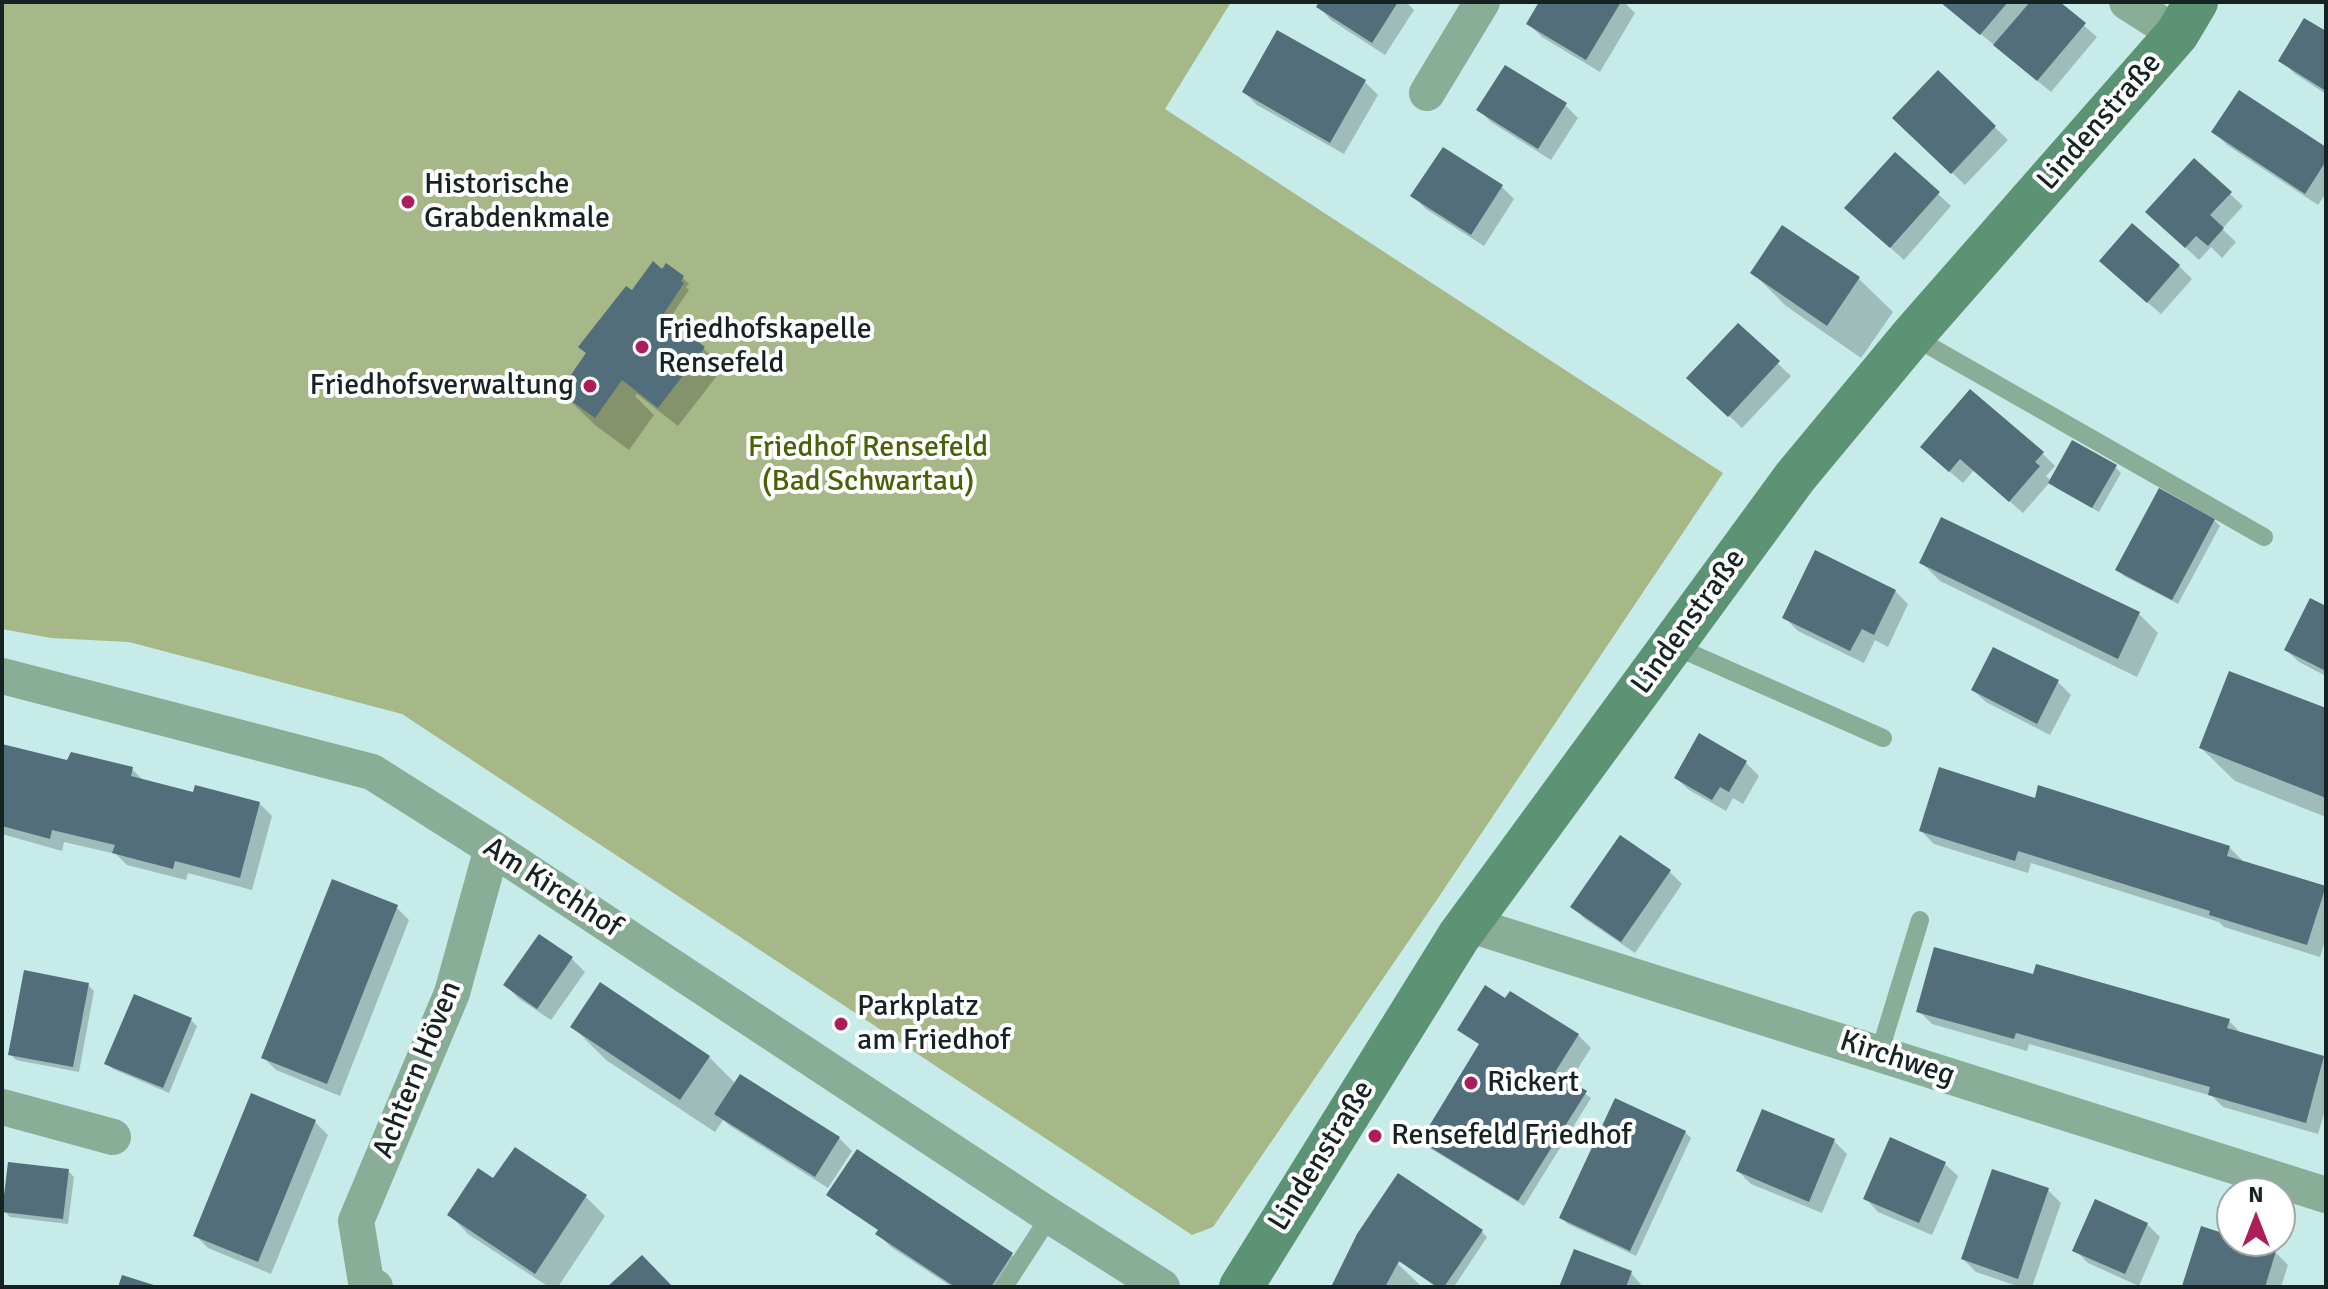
<!DOCTYPE html>
<meta charset="utf-8">
<style>
body{margin:0}
#map{position:relative;width:2328px;height:1289px;overflow:hidden;background:#c6ebe9;font-family:Signika,sans-serif}
canvas{display:block}
.frame{position:absolute;inset:0;border:4px solid #152323;pointer-events:none}
.north{position:absolute;left:2216px;top:1177px;width:80px;height:80px;box-sizing:border-box;background:#fff;border:2px solid #a1a7a7;border-radius:50%;rotate:0deg;font-size:22px;font-weight:700;line-height:32px;text-align:center;color:#152323}
.north::after{content:'';display:block;margin:auto;width:28px;height:36px;background:#ac1e5b;clip-path:polygon(50% 0,100% 100%,50% 72%,0 100%)}
</style>
<div id="map">
<canvas width="2328" height="1289"></canvas>
<div class="frame"></div>
<div class="north">N</div>
</div>
<script>
const c = document.querySelector('canvas').getContext('2d');
c.lineJoin = 'round';
function paint(path, color) { c.fillStyle = color; c.fill(path, 'evenodd'); }
const toPath = rows => new Path2D(rows.map(r => 'M' + r).join(''));
function stroke(path, color, width, dash) { c.strokeStyle = color; c.lineWidth = width; c.lineCap = dash ? 'butt' : 'round'; c.setLineDash(dash || []); c.stroke(path); }
function label(font, color, halo, rows, align = 'center') {
  c.font = font + ' Signika,sans-serif'; c.lineWidth = 8; c.setLineDash([]); c.textBaseline = 'middle'; c.strokeStyle = halo; c.fillStyle = color; for (const [text, x, y, turn = 0] of rows) {
    c.save(); c.translate(x, y); c.rotate((+turn || 0) * Math.PI / 180); c.textAlign = isNaN(turn) ? turn : align; if (halo) c.strokeText(text, 0, 0); c.fillText(text, 0, 0); c.restore();
  }
}
paint(toPath([
 [2,2,1231,2,1165,109,1723,473,1436,901,1213,1227,1192,1235,402,714,129,642,51,638,2,629]
]), '#a6b888');
paint(toPath([
 [1322,2,1406,2,1414,10,1385,55,1331,20,1319,7],
 [1542,2,1624,2,1635,13,1600,72,1542,37,1529,24],
 [1942,2,2057,2,2097,37,2051,92],
 [2326,34,2326,94,2294,73,2281,60],
 [1938,73,2008,140,1965,185,1895,118],
 [1365,82,1378,95,1344,154,1257,105,1244,92],
 [1565,105,1578,118,1551,160,1491,122,1478,109],
 [2214,132,2326,150,2326,193,2318,205,2227,145],
 [1501,186,1514,199,1484,246,1426,209,1413,196],
 [1938,194,1951,206,1904,260,1860,220],
 [2230,194,2243,206,2222,229,2236,242,2222,258,2211,247,2199,260,2161,225],
 [1782,227,1859,279,1893,312,1861,358,1786,306,1752,272],
 [2179,266,2192,279,2161,314,2114,273],
 [663,272,683,278,689,284,686,287,689,290,668,321,704,349,723,368,678,426,637,394,635,396,654,415,629,450,595,425,561,392],
 [1738,326,1791,376,1742,428,1702,390],
 [2042,453,2055,466,2046,476,2051,481,2115,467,2121,473,2099,512,2056,488,2050,482,2023,513,1974,470,1963,483,1936,460],
 [2214,520,2220,526,2178,604,2124,576,2118,570],
 [1921,562,2139,614,2158,633,2137,677,1940,581],
 [1895,591,1908,604,1888,647,1875,640,1864,663,1798,631,1785,618],
 [2326,608,2326,676,2299,662,2286,650],
 [2058,682,2071,695,2050,735,1986,702,1973,690],
 [2326,710,2326,817,2235,781,2201,748],
 [2,746,69,763,132,769,145,782,195,795,259,803,272,816,252,890,188,873,186,880,127,865,116,854,64,842,62,851,2,834],
 [1746,763,1759,776,1743,804,1733,798,1726,811,1689,790,1676,778],
 [2036,800,2229,847,2242,860,2242,862,2325,888,2326,938,2320,957,2224,927,2219,922,2031,863,2028,873,1934,844,1921,831],
 [1670,872,1682,884,1635,953,1585,919,1572,906],
 [396,907,409,920,340,1096,276,1070,263,1057],
 [572,959,585,972,551,1020,518,998,506,985],
 [2034,977,2229,1021,2242,1034,2323,1057,2326,1060,2326,1107,2318,1134,2223,1107,2212,1096,2029,1044,2027,1051,1932,1024,1919,1011],
 [88,985,94,991,79,1072,16,1060,10,1054],
 [191,1020,197,1026,169,1093,113,1069,106,1063],
 [573,1027,709,1057,736,1084,839,1138,852,1151,828,1188,730,1126,723,1120,715,1132,606,1060],
 [1460,1030,1578,1035,1591,1048,1569,1082,1591,1098,1524,1206,1428,1147,1422,1141,1481,1045],
 [315,1122,328,1135,271,1274,208,1248,195,1235],
 [1685,1132,1691,1138,1636,1256,1568,1224,1562,1218],
 [1834,1141,1847,1154,1822,1213,1751,1184,1738,1171],
 [515,1150,586,1197,605,1216,558,1287,549,1287,468,1234,449,1214,494,1181],
 [1945,1164,1958,1176,1932,1235,1878,1212,1866,1199],
 [68,1171,74,1177,68,1224,10,1217,4,1211],
 [1994,1171,2048,1190,2061,1203,2032,1287,2020,1287,1976,1272,1963,1259],
 [910,1188,1012,1255,1025,1268,1012,1287,952,1287,891,1247,878,1234],
 [2147,1224,2160,1237,2139,1286,2088,1263,2075,1250],
 [1481,1231,1487,1237,1454,1287,1437,1287,1400,1262,1398,1264,1422,1287,1333,1287,1358,1235],
 [2232,1238,2232,1241,2240,1241,2275,1252,2288,1265,2281,1287,2186,1287,2184,1285],
 [1631,1273,1643,1287,1561,1287]
]), '#0003');
paint(toPath([
 [1319,2,1398,2,1372,43,1316,7],
 [1539,2,1621,2,1586,60,1526,24],
 [1940,2,2008,2,1980,35],
 [2030,2,2060,2,2086,23,2037,81,1993,45],
 [2304,18,2326,31,2326,91,2278,61],
 [1277,30,1366,80,1330,143,1242,92],
 [1505,65,1567,103,1538,149,1476,110],
 [1938,70,1996,126,1951,174,1892,118],
 [2239,90,2326,147,2326,161,2305,194,2211,132],
 [1443,147,1503,185,1471,235,1410,196],
 [1895,152,1940,192,1890,248,1844,208],
 [2194,158,2232,192,2210,215,2224,228,2208,246,2196,236,2185,248,2145,212],
 [2132,223,2180,265,2147,303,2099,261],
 [1782,225,1860,277,1827,326,1750,273],
 [653,261,662,269,666,263,684,276,681,281,684,283,663,315,705,347,658,408,622,380,595,418,559,392,586,353,578,347,626,286,632,290],
 [1738,323,1780,361,1728,417,1686,378],
 [1970,389,2044,452,2035,462,2040,466,2009,502,1960,459,1949,472,1920,447],
 [2072,440,2117,465,2092,508,2048,483],
 [2159,488,2215,519,2172,600,2115,570],
 [1941,517,2140,612,2118,659,1919,563],
 [1815,550,1896,590,1874,635,1862,629,1850,651,1782,618],
 [2310,598,2326,606,2326,671,2284,650],
 [1993,647,2059,680,2037,724,1971,690],
 [2229,671,2326,708,2326,798,2199,748],
 [1699,733,1747,761,1729,792,1720,787,1712,800,1674,778],
 [2,744,67,760,71,752,133,767,131,776,193,792,195,785,260,802,240,878,175,861,173,869,142,861,112,853,115,845,52,830,50,839,2,826],
 [1939,767,2035,798,2038,785,2230,846,2227,856,2326,886,2307,945,2209,915,2210,911,2018,851,2015,861,1919,831],
 [1620,835,1671,870,1621,942,1570,907],
 [332,879,398,905,327,1084,261,1058],
 [539,934,573,957,537,1009,503,985],
 [1934,947,2033,974,2036,964,2230,1019,2227,1028,2324,1056,2306,1123,2208,1095,2210,1087,2016,1033,2014,1039,1916,1012],
 [24,970,89,983,73,1067,8,1055],
 [600,982,710,1056,680,1100,570,1027],
 [1485,985,1505,998,1510,991,1579,1034,1555,1072,1587,1091,1518,1201,1420,1141,1479,1044,1457,1030],
 [134,994,192,1018,163,1088,104,1064],
 [740,1074,840,1137,815,1177,714,1114],
 [251,1093,316,1120,258,1262,193,1236],
 [1615,1098,1686,1131,1630,1251,1559,1218],
 [1762,1109,1835,1139,1809,1202,1736,1171],
 [1890,1137,1946,1162,1919,1223,1863,1199],
 [515,1147,587,1195,535,1274,447,1215,478,1168,493,1178],
 [857,1149,1013,1253,991,1287,955,1287,875,1234,878,1230,826,1195],
 [8,1162,69,1169,63,1219,2,1212],
 [1992,1169,2049,1188,2018,1279,1961,1259],
 [1398,1173,1483,1230,1444,1287,1437,1287,1399,1261,1385,1287,1331,1287,1357,1234],
 [2095,1199,2148,1223,2125,1274,2072,1251],
 [2201,1226,2232,1236,2232,1241,2247,1241,2276,1251,2265,1287,2182,1286],
 [1574,1249,1632,1271,1626,1287,1559,1287],
 [642,1255,673,1287,607,1287],
 [122,1275,157,1286,157,1287,118,1287]
]), '#526e7b');
stroke(toPath([
 [1912,336,2264,537],
 [1672,645,1883,738],
 [1879,1054,1920,920],
 [1004,1287,1050,1216]
]), '#8aad98', 18);
stroke(toPath([
 [2127,2,2177,34],
 [1427,93,1482,2],
 [2,676,372,772,492,848,1050,1216,1162,1287],
 [1468,924,2326,1195],
 [2,1107,113,1137],
 [375,1287,366,1282,356,1221,452,993,492,848]
]), '#8aad98', 36);
stroke(toPath([
 [1241,1287,1459,936,1795,477,1912,336,2177,34,2196,2]
]), '#5d9375', 44);
for (const [x, y, r, color] of [
 [408,202,8,"#ac1e5b"],
 [642,347,8,"#ac1e5b"],
 [590,386,8,"#ac1e5b"],
 [841,1024,8,"#ac1e5b"],
 [1471,1083,8,"#ac1e5b"],
 [1375,1136,8,"#ac1e5b"]
]) { const dot = new Path2D(); dot.arc(x, y, r, 0, 2 * Math.PI); c.fillStyle = color; c.fill(dot); stroke(dot, '#fff', 3); }
label('30px', '#152323', '#fff', [
 ["Lindenstraße",2100,122,-49],
 ["Lindenstraße",1689,622,-54],
 ["Am Kirchhof",552,888,33],
 ["Kirchweg",1897,1059,18],
 ["Achtern Höven",418,1070,-68],
 ["Lindenstraße",1322,1156,-58]
]);
label('30px', '#152323', '#fff', [
 ["Historische",424,185],
 ["Grabdenkmale",424,219],
 ["Friedhofskapelle",658,330],
 ["Rensefeld",658,364],
 ["Friedhofsverwaltung",574,386,"right"],
 ["Parkplatz",857,1007],
 ["am Friedhof",857,1041],
 ["Rickert",1487,1083],
 ["Rensefeld Friedhof",1391,1136]
], 'left');
label('30px', '#496107', '#fff', [
 ["Friedhof Rensefeld",868,448],
 ["(Bad Schwartau)",868,482]
]);
</script>
